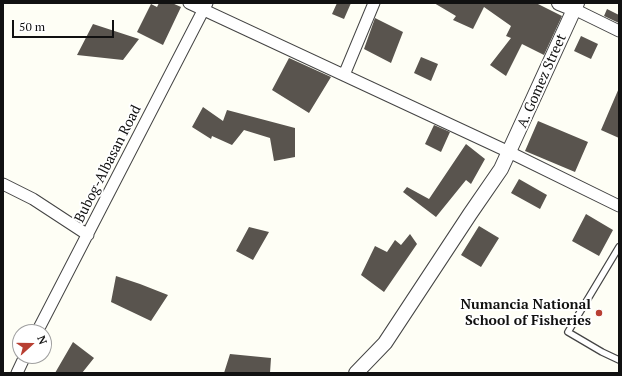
<!DOCTYPE html>
<style>
body{margin:0}
#map{position:relative;width:622px;height:376px;overflow:hidden;background:#fefef5;font-family:"PT Serif",serif}
canvas{display:block}
.frame{position:absolute;inset:0;border:4px solid #111;pointer-events:none}
.north{position:absolute;left:12px;top:324px;width:40px;height:40px;box-sizing:border-box;background:#fff;border:1px solid #a0a0a0;border-radius:50%;rotate:69deg;font-size:11px;font-weight:700;line-height:16px;text-align:center;color:#111}
.north::after{content:'';display:block;margin:auto;width:14px;height:18px;background:#b83f32;clip-path:polygon(50% 0,100% 100%,50% 72%,0 100%)}
.scale{position:absolute;left:12px;top:20px;width:102px;height:18px;box-sizing:border-box;border:2px solid #111;border-top:0;padding-left:5px;font-size:12px;line-height:14px;white-space:nowrap;color:#111;-webkit-text-stroke:3px #fff;paint-order:stroke}
</style>
<div id="map">
<canvas width="622" height="376"></canvas>
<div class="frame"></div>
<div class="north">N</div>
<div class="scale">50 m</div>
</div>
<script>
const c = document.querySelector('canvas').getContext('2d');
c.lineJoin = 'round';
function paint(path, color) { c.fillStyle = color; c.fill(path, 'evenodd'); }
const toPath = rows => new Path2D(rows.map(r => 'M' + r).join(''));
function stroke(path, color, width, dash) { c.strokeStyle = color; c.lineWidth = width; c.lineCap = dash ? 'butt' : 'round'; c.setLineDash(dash || []); c.stroke(path); }
function label(font, color, halo, rows, align = 'center') {
  c.font = font + ' "PT Serif",serif'; c.lineWidth = 4; c.setLineDash([]); c.textBaseline = 'middle'; c.strokeStyle = halo; c.fillStyle = color; for (const [text, x, y, turn = 0] of rows) {
    c.save(); c.translate(x, y); c.rotate((+turn || 0) * Math.PI / 180); c.textAlign = isNaN(turn) ? turn : align; if (halo) c.strokeText(text, 0, 0); c.fillText(text, 0, 0); c.restore();
  }
}
paint(toPath([
 [159,3,172,3,181,7,163,45,137,32,151,4,157,7],
 [337,3,351,3,344,19,332,14],
 [434,3,536,3,562,16,544,55,522,44,506,76,490,65,511,38,506,36,511,26,484,7,473,29,453,20,456,16],
 [607,9,619,15,619,23,604,16],
 [375,18,403,32,391,63,364,49],
 [93,24,139,39,123,60,77,55],
 [581,36,598,44,591,59,574,51],
 [421,57,438,64,431,81,414,73],
 [289,58,331,77,309,113,272,90],
 [619,88,619,138,601,130],
 [203,107,223,121,227,110,295,128,295,157,274,161,270,138,244,130,232,145,212,136,211,139,192,127],
 [538,121,588,142,575,172,525,151],
 [434,125,450,132,441,152,425,144],
 [466,144,485,159,471,184,466,180,436,217,403,192,407,187,429,199],
 [519,179,547,195,540,209,511,193],
 [586,214,613,230,599,256,572,241],
 [479,226,499,238,481,267,461,255],
 [249,227,269,232,253,260,236,251],
 [410,234,417,244,384,292,361,275,375,246,387,252,395,240,401,245],
 [116,276,140,284,168,295,151,321,111,302],
 [73,342,94,358,82,373,55,373],
 [230,354,271,358,270,373,224,373]
]), '#59544e');
const service = toPath([
 [619,247,568,332,602,352,619,360]
]);
const minor = toPath([
 [189,3,509,152,619,206],
 [574,9,619,31],
 [344,75,374,3],
 [3,184,33,199,88,235],
 [37,332,207,3],
 [17,373,25,356]
]);
const tertiary = toPath([
 [559,3,574,9],
 [356,373,385,343,470,214,501,169,577,3]
]);
stroke(service, '#444', 8);
stroke(minor, '#444', 13);
stroke(tertiary, '#444', 16);
stroke(service, '#fff', 5.5);
stroke(minor, '#fff', 11);
stroke(tertiary, '#fff', 14);
for (const [x, y, r, color] of [
 [599,313,4,"#b83f32"]
]) { const dot = new Path2D(); dot.arc(x, y, r, 0, 2 * Math.PI); c.fillStyle = color; c.fill(dot); stroke(dot, '#fff', 1.5); }
label('14px', '#111', '#fff', [
 ["A. Gomez Street",542,81,-66],
 ["Bubog-Albasan Road",108,164,-63]
]);
label('bold 14px', '#111', '#fff', [
 ["Numancia National",591,305],
 ["School of Fisheries",591,321]
], 'right');
</script>
